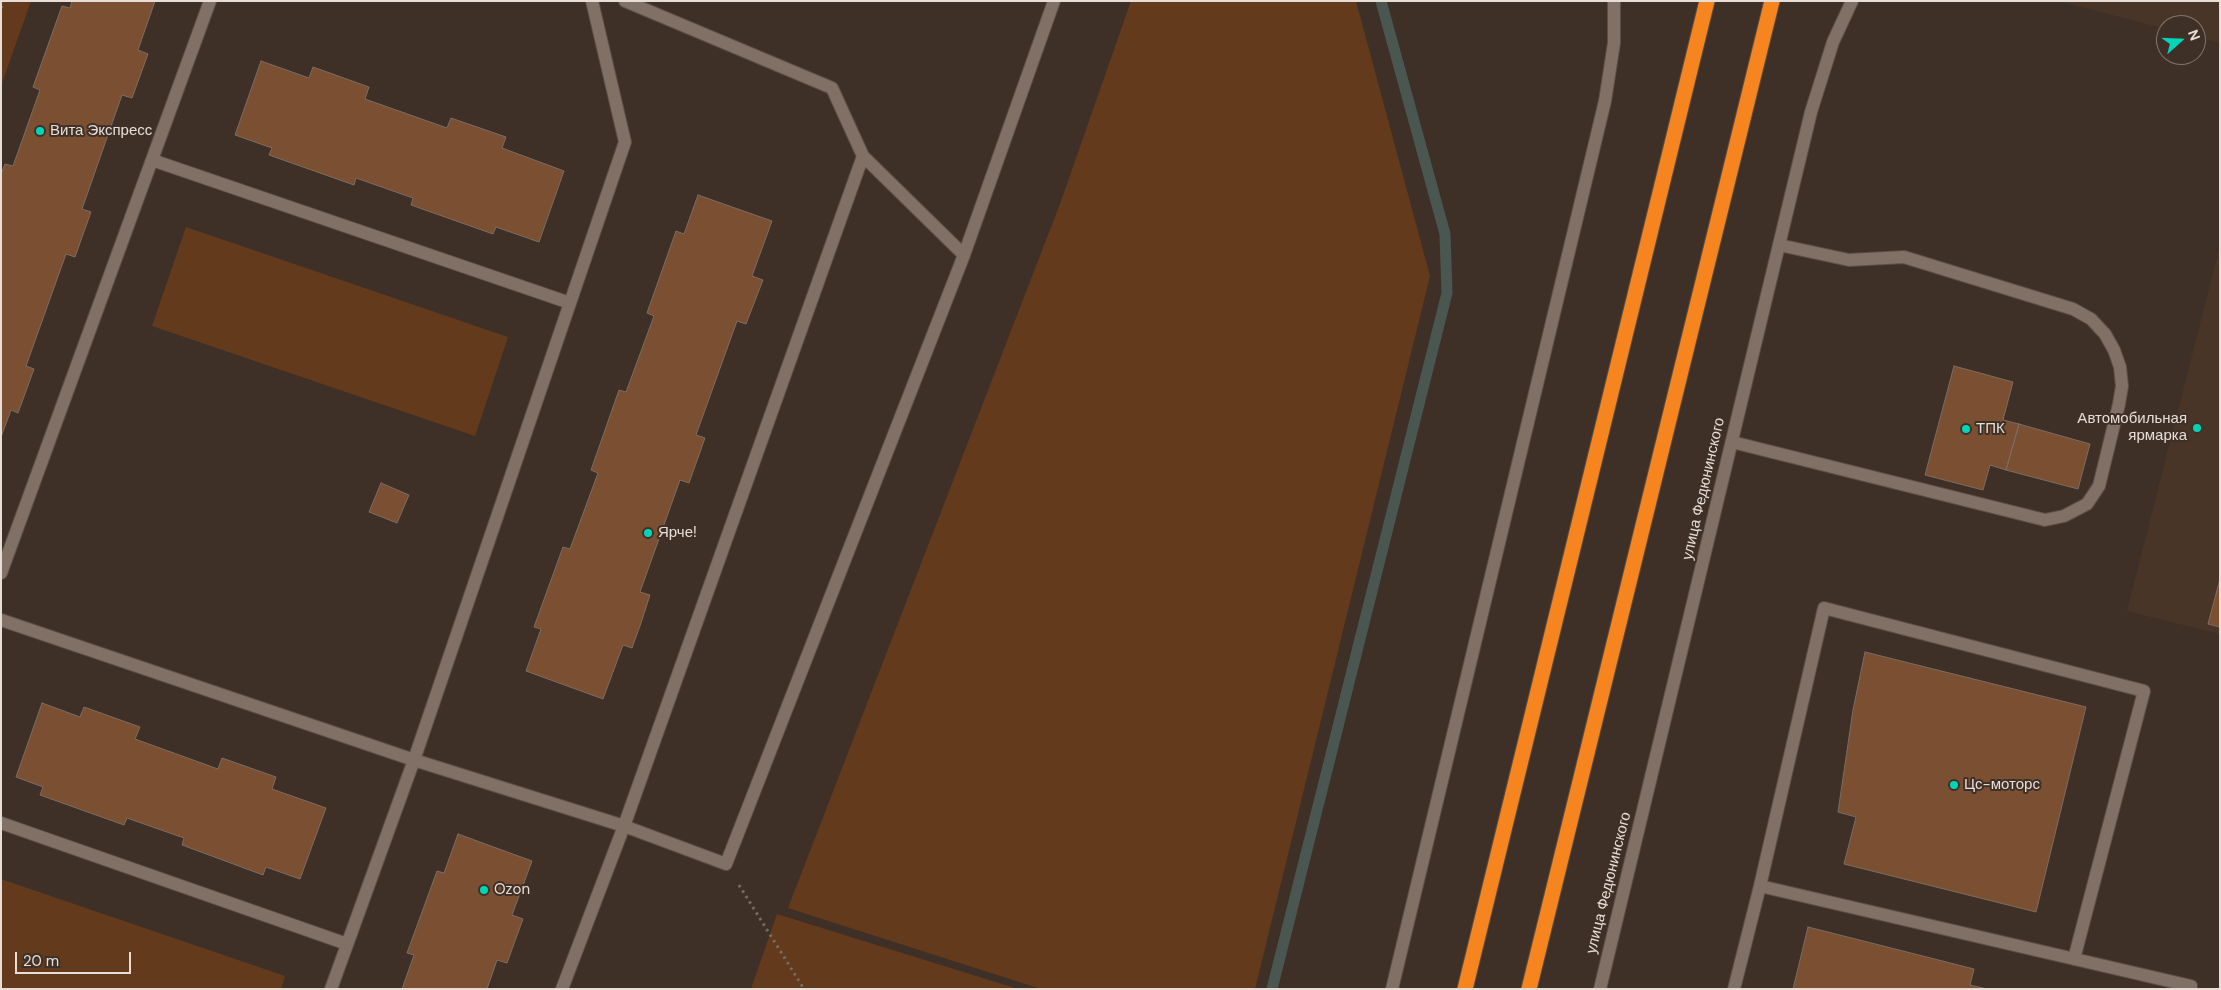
<!DOCTYPE html>
<meta charset="utf-8">
<style>
body{margin:0}
#map{position:relative;width:2221px;height:990px;overflow:hidden;background:#3f3027;font-family:"DM Sans",sans-serif}
canvas{display:block}
.frame{position:absolute;inset:0;border:2px solid #e7ded7;pointer-events:none}
.north{position:absolute;left:2156px;top:15px;width:50px;height:50px;box-sizing:border-box;background:#3f3027;border:1px solid #82766d;border-radius:50%;rotate:70deg;font-size:14px;font-weight:700;line-height:20px;text-align:center;color:#e7ded7}
.north::after{content:'';display:block;margin:auto;width:18px;height:22px;background:#00d5b7;clip-path:polygon(50% 0,100% 100%,50% 72%,0 100%)}
.scale{position:absolute;left:15px;top:952px;width:116px;height:22px;box-sizing:border-box;border:2px solid #e7ded7;border-top:0;padding-left:6px;font-size:15px;line-height:18px;white-space:nowrap;color:#e7ded7;-webkit-text-stroke:4px #3f3027;paint-order:stroke}
</style>
<div id="map">
<canvas width="2221" height="990"></canvas>
<div class="frame"></div>
<div class="north">N</div>
<div class="scale">20 m</div>
</div>
<script>
const c = document.querySelector('canvas').getContext('2d');
c.lineJoin = 'round';
function paint(path, color) { c.fillStyle = color; c.fill(path, 'evenodd'); }
const toPath = rows => new Path2D(rows.map(r => 'M' + r).join(''));
function stroke(path, color, width, dash) { c.strokeStyle = color; c.lineWidth = width; c.lineCap = dash ? 'butt' : 'round'; c.setLineDash(dash || []); c.stroke(path); }
function label(font, color, halo, rows, align = 'center') {
  c.font = font + ' "DM Sans",sans-serif'; c.lineWidth = 4; c.setLineDash([]); c.textBaseline = 'middle'; c.strokeStyle = halo; c.fillStyle = color; for (const [text, x, y, turn = 0] of rows) {
    c.save(); c.translate(x, y); c.rotate((+turn || 0) * Math.PI / 180); c.textAlign = isNaN(turn) ? turn : align; if (halo) c.strokeText(text, 0, 0); c.fillText(text, 0, 0); c.restore();
  }
}
paint(toPath([
 [2059,1,2220,1,2220,43,2196,36,2196,25,2166,25,2166,29],
 [2220,246,2220,634,2127,611]
]), '#493527');
paint(toPath([
 [1,1,31,1,1,86],
 [1131,1,1356,1,1430,276,1255,989,1041,989,788,908,1060,204],
 [186,227,508,337,475,436,152,326],
 [1,879,285,976,281,989,1,989],
 [777,914,1018,989,751,989]
]), '#633a1c');
stroke(toPath([
 [1272,989,1447,293,1445,234,1381,1]
]), '#4a5751', 11);
const building = toPath([
 [72,1,155,1,138,50,148,54,132,98,122,95,82,209,91,212,75,257,66,254,26,366,34,369,18,413,11,410,1,437,1,174,5,164,13,166,40,90,33,87,62,6,70,8,72,1],
 [261,61,309,78,313,67,369,87,365,99,447,128,451,118,506,137,502,148,564,171,539,242,496,227,493,234,411,205,413,198,356,178,354,185,269,155,272,148,235,135,261,61],
 [698,195,772,221,752,276,763,280,746,324,737,321,696,435,705,438,689,483,680,480,640,592,650,595,641,623,632,648,623,645,603,699,526,671,541,629,534,627,563,547,570,549,598,473,591,470,619,390,626,392,654,316,647,313,676,231,684,234,698,195],
 [1954,366,2013,382,2003,420,2019,424,2006,470,1990,465,1983,490,1925,475,1954,366],
 [2019,424,2090,444,2078,489,2006,470,2019,424],
 [381,483,409,495,397,523,369,512,381,483],
 [2220,579,2220,627,2208,624,2220,579],
 [1865,652,2086,707,2036,912,1844,864,1856,817,1838,812,1853,710,1865,652],
 [42,703,80,717,84,707,140,727,135,739,218,769,222,758,276,777,272,789,326,808,300,879,266,867,263,875,182,845,184,838,127,818,124,825,40,795,43,787,16,777,42,703],
 [458,834,532,861,512,915,523,919,507,963,497,960,487,989,402,989,414,955,407,953,437,871,444,873,458,834],
 [1808,927,1974,969,1970,985,1987,989,1793,989,1808,927]
]);
paint(building, '#7b5032');
stroke(building, '#7d6c61', 1);
const lane = toPath([
 [625,1,832,88,863,156,964,255],
 [152,160,570,303],
 [1732,442,2045,520,2064,516,2087,504,2099,486,2119,404,2122,386,2120,367,2114,350,2105,334,2091,319,2073,309,1904,257,1849,260,1779,245],
 [1,573,210,1],
 [1,620,414,760,624,826,726,864,964,255,1054,1],
 [1,823,347,944],
 [1760,886,2191,986,2191,989],
 [331,989,414,760,625,142,592,1],
 [562,989,624,826,863,156],
 [1734,989,1760,886,1824,608,2144,691,2074,959]
]);
const secondary = toPath([
 [1392,989,1605,101,1614,43,1614,1],
 [1600,989,1811,112,1833,42,1852,1]
]);
const highway = toPath([
 [1465,989,1707,1],
 [1529,989,1772,1]
]);
stroke(lane, '#5c4f47', 14);
stroke(secondary, '#5c4f47', 14);
stroke(highway, '#5c4f47', 17);
stroke(toPath([
 [1,8,4,1],
 [739,885,804,989]
]), '#776a62', 3, [2.5, 4]);
stroke(lane, '#817065', 12);
stroke(secondary, '#817065', 12);
stroke(highway, '#f6851f', 15);
for (const [x, y, r, color] of [
 [40,131,5,"#00d5b7"],
 [2197,428,5,"#00d5b7"],
 [1966,429,5,"#00d5b7"],
 [648,533,5,"#00d5b7"],
 [1954,785,5,"#00d5b7"],
 [484,890,5,"#00d5b7"]
]) { const dot = new Path2D(); dot.arc(x, y, r, 0, 2 * Math.PI); c.fillStyle = color; c.fill(dot); stroke(dot, '#3f3027', 2); }
label('15px', '#e7ded7', '#3f3027', [
 ["Вита Экспресс",50,131],
 ["Автомобильная",2187,419,"right"],
 ["ярмарка",2187,436,"right"],
 ["ТПК",1976,429],
 ["Ярче!",658,533],
 ["Цс-моторс",1964,785],
 ["Ozon",494,890]
], 'left');
label('15px', '#e7ded7', '#3f3027', [
 ["улица Федюнинского",1704,489,-77],
 ["улица Федюнинского",1609,883,-76]
]);
</script>
